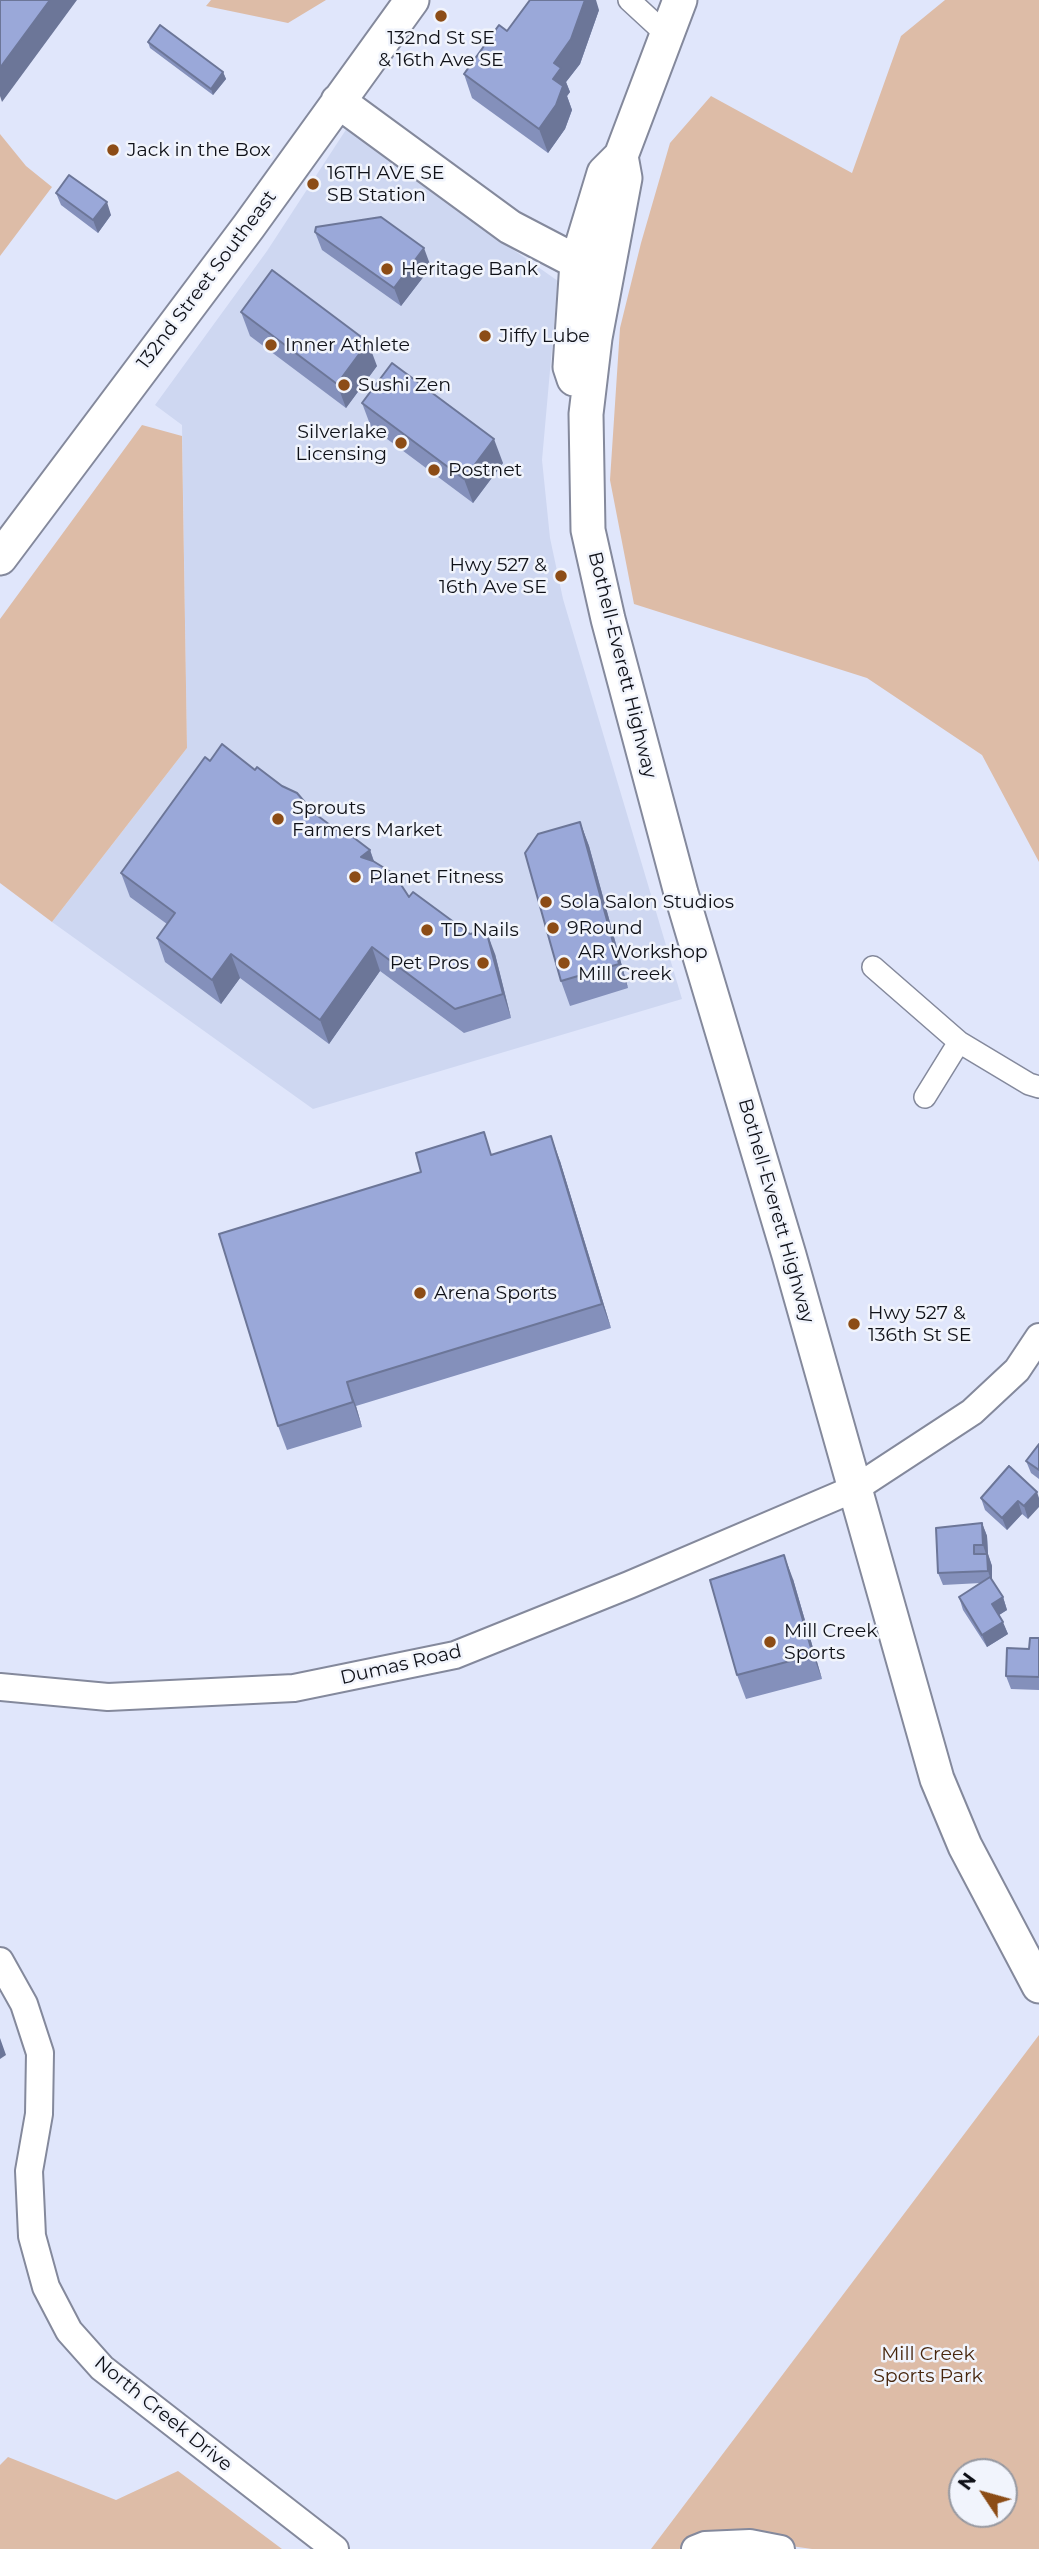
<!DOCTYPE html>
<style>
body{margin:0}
#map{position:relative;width:1039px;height:2549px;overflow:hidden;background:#e0e6fb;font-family:Montserrat,sans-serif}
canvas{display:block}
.north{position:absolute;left:948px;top:2458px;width:70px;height:70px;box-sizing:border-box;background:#f1f4fc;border:2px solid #9799a1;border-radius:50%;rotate:306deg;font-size:19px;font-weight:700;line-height:28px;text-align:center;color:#0f1118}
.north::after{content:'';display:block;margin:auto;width:24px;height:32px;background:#8c4c16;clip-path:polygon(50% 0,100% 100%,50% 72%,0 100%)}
</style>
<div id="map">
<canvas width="1039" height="2549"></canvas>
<div class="north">N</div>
</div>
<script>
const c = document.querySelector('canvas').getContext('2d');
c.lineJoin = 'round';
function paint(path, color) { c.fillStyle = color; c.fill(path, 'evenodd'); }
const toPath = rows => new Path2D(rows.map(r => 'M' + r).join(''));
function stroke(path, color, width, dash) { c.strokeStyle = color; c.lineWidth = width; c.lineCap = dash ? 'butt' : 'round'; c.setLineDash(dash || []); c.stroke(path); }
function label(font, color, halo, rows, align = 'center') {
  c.font = font + ' Montserrat,sans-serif'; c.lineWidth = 5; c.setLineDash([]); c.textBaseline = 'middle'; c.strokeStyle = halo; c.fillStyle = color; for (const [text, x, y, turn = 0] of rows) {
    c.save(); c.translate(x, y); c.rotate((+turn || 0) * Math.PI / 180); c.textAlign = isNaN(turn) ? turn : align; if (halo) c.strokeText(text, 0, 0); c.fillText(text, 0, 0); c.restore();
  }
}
paint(toPath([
 [349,125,505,244,558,281,542,460,550,538,563,599,682,999,313,1109,52,922,187,748,182,425,155,405,267,251]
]), '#ced7f1');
paint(toPath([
 [211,0,326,0,288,23,206,6],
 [945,0,1039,0,1039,862,982,755,867,678,634,604,610,480,620,328,641,243,670,143,711,96,852,173,901,36],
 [0,113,0,134,26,166,52,187,0,256],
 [142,425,182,436,187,748,52,922,0,883,0,619],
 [1039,2035,1039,2549,812,2549,728,2537,679,2549,651,2549],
 [962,2472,1004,2472,1004,2514,962,2514],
 [8,2457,116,2500,178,2471,282,2549,0,2549,0,2465]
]), '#ddbca7');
const minor = toPath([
 [629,0,668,36],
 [873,967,959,1042,1029,1084,1039,1087],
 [925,1097,959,1042]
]);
const tertiary = toPath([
 [0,1687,108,1697,294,1688,455,1655,629,1585,856,1488,972,1412,1017,1370,1039,1337],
 [0,1961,24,2004,40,2053,39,2114,29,2171,32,2236,46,2287,69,2331,102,2368,335,2549],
 [695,2549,705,2545,750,2543,781,2549]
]);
const primary = toPath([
 [338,101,510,227,577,262],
 [621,156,625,178,595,338,586,414,588,530,608,619,681,893,789,1255,937,1779,965,1846,1039,1986],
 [574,379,570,367,577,262,604,173,621,156,680,0],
 [0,558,249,226,412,0]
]);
stroke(minor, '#84899c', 24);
stroke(tertiary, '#84899c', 30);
stroke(primary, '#84899c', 37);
stroke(minor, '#fff', 21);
stroke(tertiary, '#fff', 26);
stroke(primary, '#fff', 33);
paint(toPath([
 [599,10,580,64,566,82,570,92,567,96,572,110,565,129,548,153,472,98,464,74,507,31],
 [148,42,223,72,226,79,213,95,150,48],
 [56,193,111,215,98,233,61,205],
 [315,232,431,267,401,306,322,250],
 [241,312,377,366,346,408,250,336],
 [362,403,503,463,473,503,371,427],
 [210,761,255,770,346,837,370,850,374,861,409,897,495,954,511,1018,464,1033,380,971,329,1044,240,978,221,1004,165,962,157,938,167,924,130,897,121,873],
 [580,822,589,846,628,988,570,1006,561,981],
 [493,1155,560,1161,611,1328,356,1406,362,1427,287,1450,278,1426],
 [1039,1444,1039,1479,1031,1473,1026,1461],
 [1037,1492,1028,1519,1022,1514,1007,1530,985,1510,981,1498],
 [982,1523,987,1536,988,1554,992,1566,992,1581,1003,1597,1007,1610,999,1615,1008,1634,987,1647,963,1610,959,1597,981,1583,943,1585,938,1573],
 [793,1579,822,1679,746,1699,737,1675],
 [1039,1638,1039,1690,1011,1689,1006,1676]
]), '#8490bb');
paint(toPath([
 [50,0,77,0,2,102,0,96,0,68],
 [585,0,596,0,599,10,580,64,566,82,570,92,567,96,572,110,565,129,548,153,539,129,553,79,554,63],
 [223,72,226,79,213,95,211,89],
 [107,202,111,215,98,233,93,220],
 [424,248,431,267,401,306,394,288],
 [368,342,377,366,346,408,337,384],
 [494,439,503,463,473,503,464,479],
 [580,822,589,846,628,988,619,964],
 [370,850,378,874,361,857],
 [486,930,495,954,511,1018,503,994],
 [372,947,380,971,329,1044,320,1020],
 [231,954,240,978,221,1004,212,980],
 [551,1136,560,1161,611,1328,602,1304],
 [347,1382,356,1406,362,1427,353,1402],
 [1037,1492,1039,1498,1039,1507,1028,1519,1024,1506],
 [1018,1501,1022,1514,1007,1530,1002,1518],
 [982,1523,987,1536,988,1554,992,1566,992,1583,988,1571,987,1557,983,1545],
 [784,1555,793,1579,822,1679,813,1655],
 [1003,1597,1007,1610,996,1617,992,1604],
 [1003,1622,1008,1634,987,1647,982,1635],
 [0,2038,6,2055,0,2059]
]), '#6c7698');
const building = toPath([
 [0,0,50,0,0,68,0,0],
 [530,0,585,0,571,39,554,63,561,68,553,79,563,86,556,105,539,129,464,74,499,25,507,31,530,0],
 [160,25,223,72,211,89,148,42,160,25],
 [69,175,107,202,93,220,56,193,69,175],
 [381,217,424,248,394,288,315,232,316,227,381,217],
 [272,270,368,342,337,384,241,312,272,270],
 [392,363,494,439,464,479,362,403,392,363],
 [222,744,255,770,257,767,282,786,297,793,314,813,346,837,349,834,370,850,361,857,373,861,394,874,409,897,413,892,470,934,486,930,503,994,455,1009,372,947,320,1020,231,954,212,980,157,938,175,913,121,873,205,757,210,761,222,744],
 [580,822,619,964,561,981,525,853,538,834,580,822],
 [484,1132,491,1155,551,1136,602,1304,347,1382,353,1402,278,1426,219,1234,421,1172,416,1153,484,1132],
 [1039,1444,1039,1470,1026,1461,1039,1444],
 [1009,1466,1037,1492,1024,1506,1018,1501,1002,1518,981,1498,1009,1466],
 [982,1523,983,1545,974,1545,974,1554,987,1554,988,1571,938,1573,936,1528,982,1523],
 [784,1555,813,1655,737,1675,710,1580,784,1555],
 [990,1577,1003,1597,992,1604,1003,1622,982,1635,959,1597,990,1577],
 [1030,1638,1039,1638,1039,1677,1006,1676,1007,1648,1029,1649,1030,1638]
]);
paint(building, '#9aa8d9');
stroke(building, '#6c7698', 2);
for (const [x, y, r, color] of [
 [441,16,7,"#8c4c16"],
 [113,150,7,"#8c4c16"],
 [313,184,7,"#8c4c16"],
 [387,269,7,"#8c4c16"],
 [485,336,7,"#8c4c16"],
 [271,345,7,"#8c4c16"],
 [344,385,7,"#8c4c16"],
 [401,443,7,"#8c4c16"],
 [434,470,7,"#8c4c16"],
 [561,576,7,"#8c4c16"],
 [278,819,7,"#8c4c16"],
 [355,877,7,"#8c4c16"],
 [546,902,7,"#8c4c16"],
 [553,928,7,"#8c4c16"],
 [427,930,7,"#8c4c16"],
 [483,963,7,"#8c4c16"],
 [564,963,7,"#8c4c16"],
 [420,1293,7,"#8c4c16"],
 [854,1324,7,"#8c4c16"],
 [770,1642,7,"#8c4c16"]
]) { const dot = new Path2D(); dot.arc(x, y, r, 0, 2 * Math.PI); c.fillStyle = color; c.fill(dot); stroke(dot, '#f1f4fc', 2.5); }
label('19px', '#0f1118', '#f1f4fc', [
 ["132nd St SE",441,38,"center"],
 ["& 16th Ave SE",441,60,"center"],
 ["Jack in the Box",127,150],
 ["16TH AVE SE",327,173],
 ["SB Station",327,195],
 ["Heritage Bank",401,269],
 ["Jiffy Lube",499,336],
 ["Inner Athlete",285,345],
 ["Sushi Zen",358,385],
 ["Silverlake",387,432,"right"],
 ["Licensing",387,454,"right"],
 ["Postnet",448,470],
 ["Hwy 527 &",547,565,"right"],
 ["16th Ave SE",547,587,"right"],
 ["Sprouts",292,808],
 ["Farmers Market",292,830],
 ["Planet Fitness",369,877],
 ["Sola Salon Studios",560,902],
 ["9Round",567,928],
 ["TD Nails",441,930],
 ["AR Workshop",578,952],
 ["Mill Creek",578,974],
 ["Pet Pros",469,963,"right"],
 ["Arena Sports",434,1293],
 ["Hwy 527 &",868,1313],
 ["136th St SE",868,1335],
 ["Mill Creek",784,1631],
 ["Sports",784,1653]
], 'left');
label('19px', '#0f1118', '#f1f4fc', [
 ["132nd Street Southeast",207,280,-53],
 ["Bothell-Everett Highway",622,665,76],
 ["Bothell-Everett Highway",776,1211,74],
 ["Dumas Road",401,1665,-13],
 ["North Creek Drive",163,2414,39]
]);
label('19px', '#47260d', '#f1f4fc', [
 ["Mill Creek",928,2354],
 ["Sports Park",928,2376]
]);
</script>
